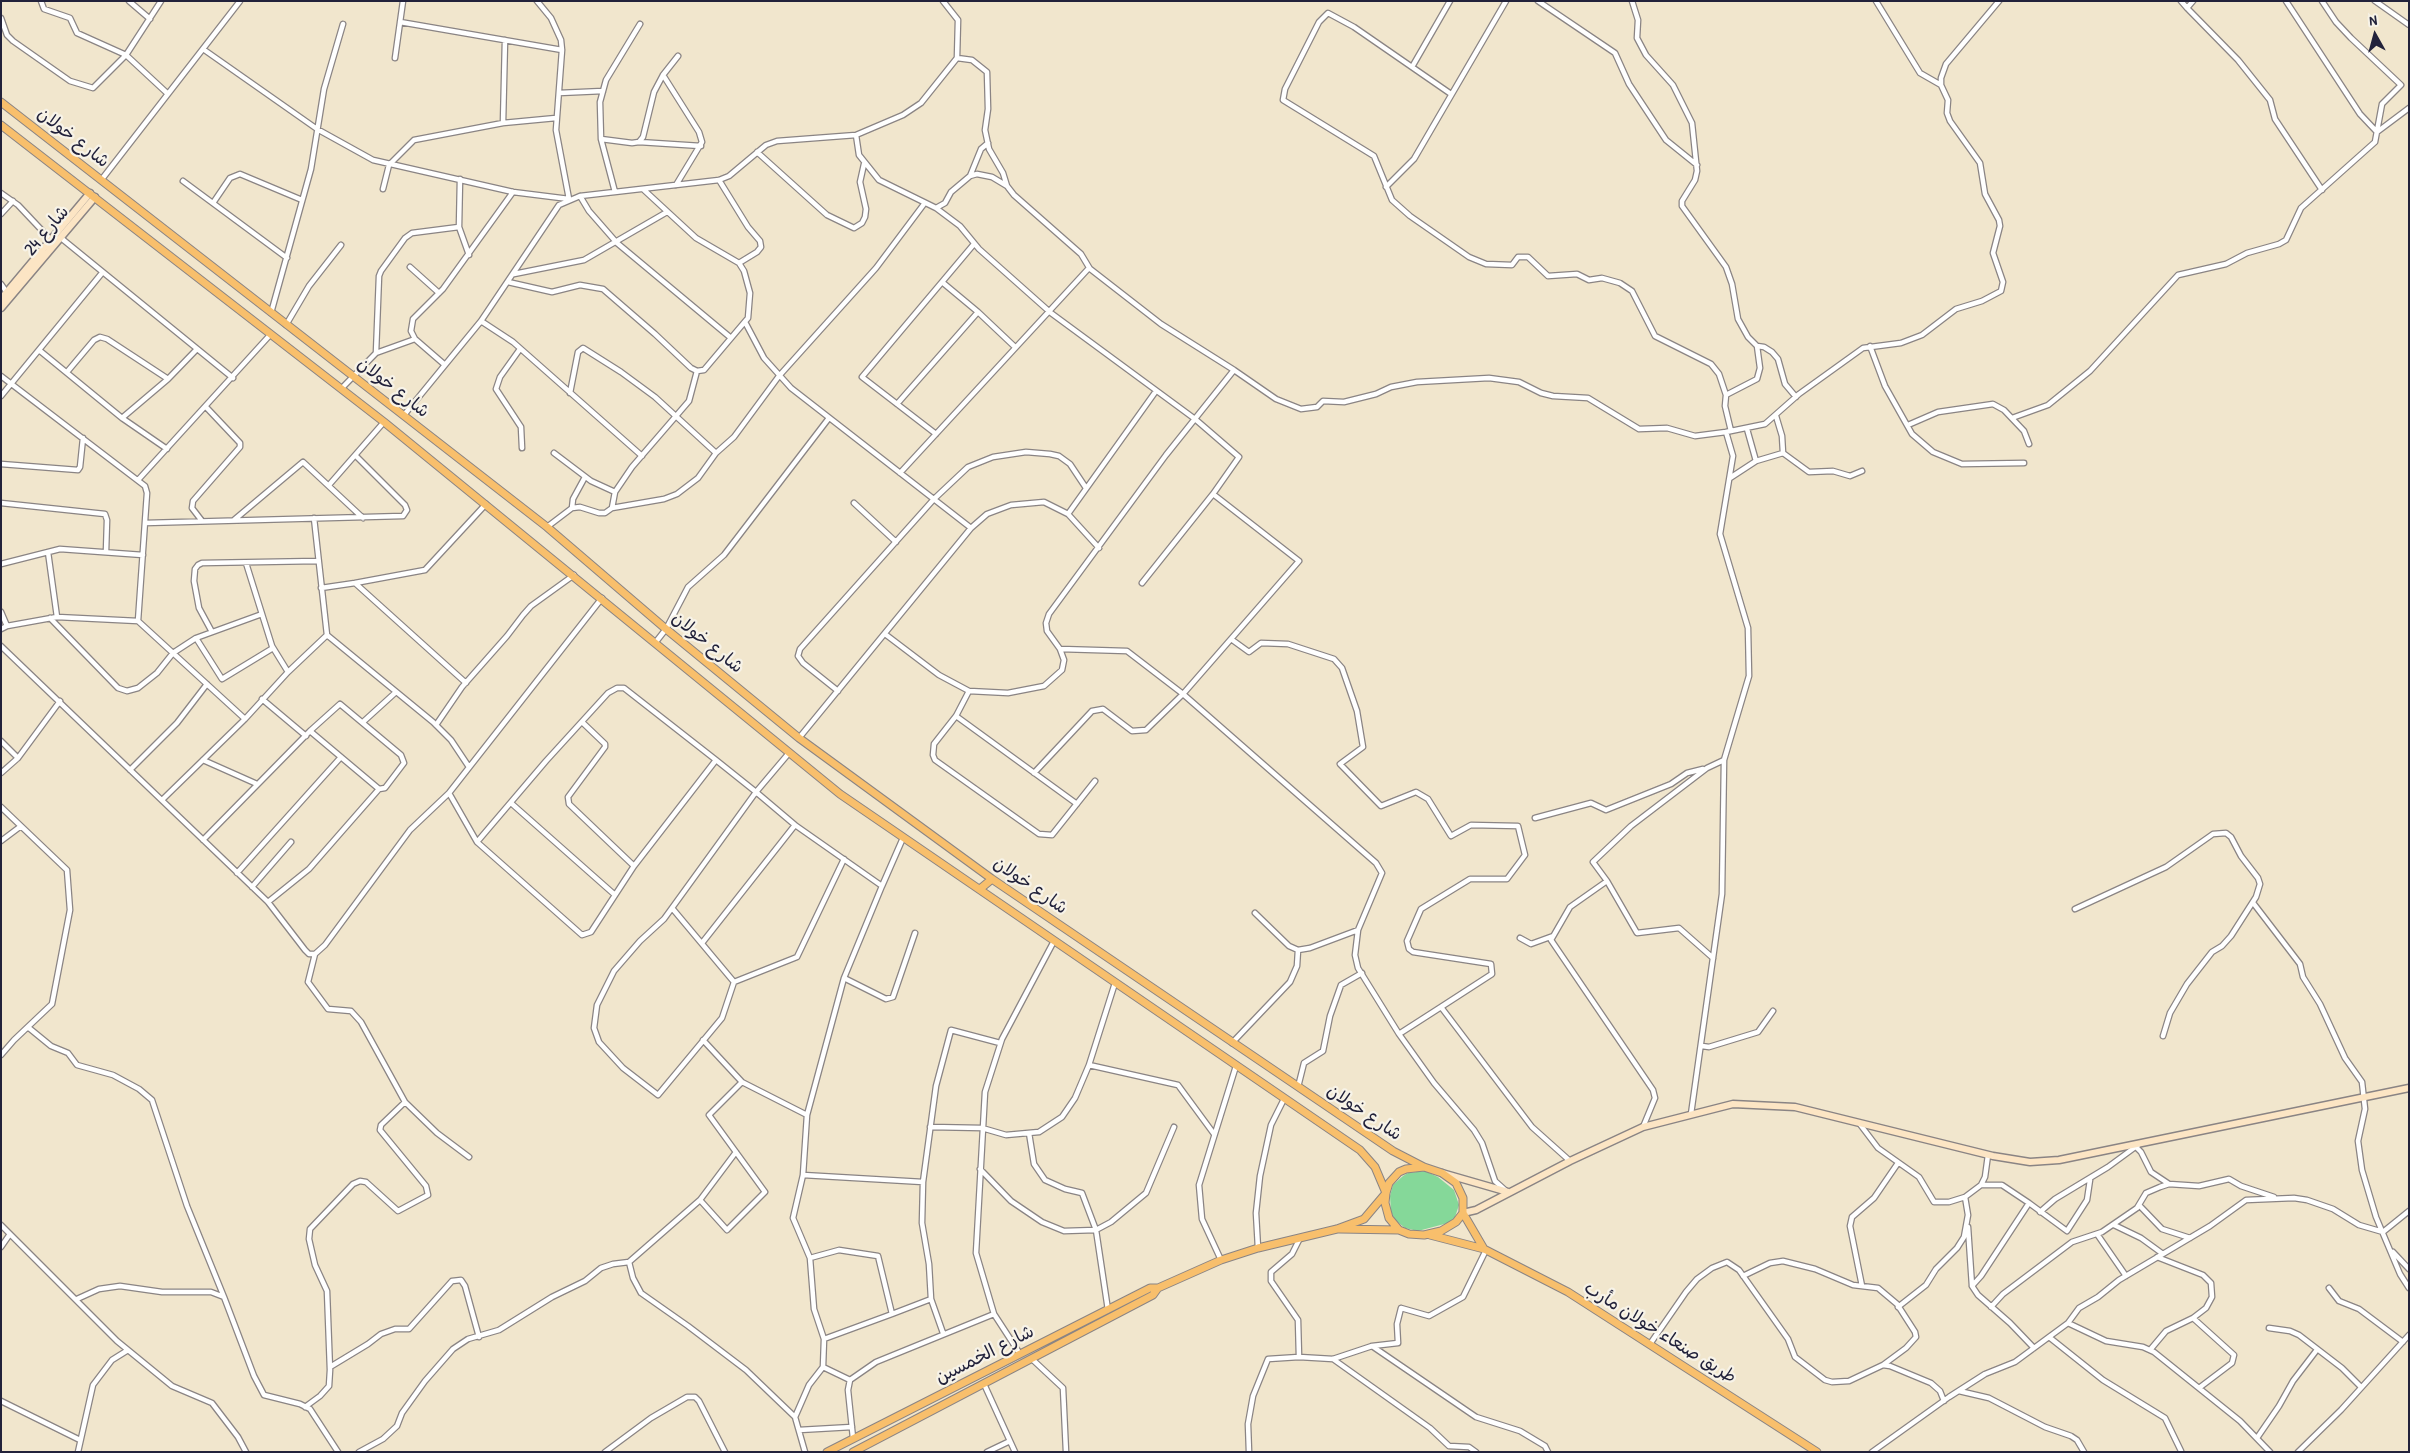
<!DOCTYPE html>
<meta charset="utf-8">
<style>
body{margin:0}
#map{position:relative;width:2410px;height:1453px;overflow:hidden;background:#f1e6cd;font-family:"Patrick Hand",sans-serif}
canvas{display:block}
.frame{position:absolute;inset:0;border:2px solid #22223b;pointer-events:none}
.north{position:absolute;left:2350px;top:10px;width:50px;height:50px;-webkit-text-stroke:4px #f7f3e8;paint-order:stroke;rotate:353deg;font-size:14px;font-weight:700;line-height:20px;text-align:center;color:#22223b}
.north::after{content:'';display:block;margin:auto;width:18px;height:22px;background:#22223b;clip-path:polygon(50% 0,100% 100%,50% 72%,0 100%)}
</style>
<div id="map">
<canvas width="2410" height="1453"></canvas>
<div class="frame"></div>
<div class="north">N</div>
</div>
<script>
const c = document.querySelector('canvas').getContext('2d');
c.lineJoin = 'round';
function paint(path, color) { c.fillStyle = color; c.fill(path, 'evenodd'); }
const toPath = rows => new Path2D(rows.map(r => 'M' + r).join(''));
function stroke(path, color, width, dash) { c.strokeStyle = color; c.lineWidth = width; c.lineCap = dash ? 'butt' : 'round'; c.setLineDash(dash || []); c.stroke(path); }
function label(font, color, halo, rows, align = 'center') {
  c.font = font + ' "Patrick Hand","Playpen Sans Arabic",sans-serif'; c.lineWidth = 4.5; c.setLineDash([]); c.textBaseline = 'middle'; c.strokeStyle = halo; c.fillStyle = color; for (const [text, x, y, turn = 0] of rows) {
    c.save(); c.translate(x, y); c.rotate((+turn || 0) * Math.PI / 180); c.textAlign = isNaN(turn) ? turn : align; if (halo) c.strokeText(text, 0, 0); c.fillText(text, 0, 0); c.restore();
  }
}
paint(toPath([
 [1425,1171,1438,1177,1454,1190,1459,1205,1455,1217,1448,1223,1418,1231,1405,1228,1395,1220,1391,1212,1390,1196,1393,1185,1403,1176,1408,1173]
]), '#85d899');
const street = toPath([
 [41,1,44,9,70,18,77,33,126,55,161,1],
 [129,1,150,19],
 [537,1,551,18,561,40,562,50,556,130,569,199],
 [1538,1,1615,53,1629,84,1666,140,1697,165],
 [1632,1,1638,20,1637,38,1646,55,1673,85,1692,123,1697,171,1695,180,1682,201,1682,206,1726,267,1732,284,1738,319,1748,337,1757,346,1764,347,1772,352,1778,359,1785,384,1796,397],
 [1876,1,1920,73,1941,85],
 [2181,1,2187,8],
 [2193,1,2187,8,2238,60,2270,100,2275,119,2322,190],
 [2286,1,2360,114,2377,132,2409,108],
 [2375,1,2409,25],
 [1,18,7,35,13,41,70,81,93,88,126,55,168,94],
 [400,22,562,50],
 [203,49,317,129,373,160,513,192,569,199],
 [395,58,403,1],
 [957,58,972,60,987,72,988,109,985,130,989,149,1003,173,1007,186],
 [1412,67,1450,1],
 [663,75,699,132,702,142,676,185],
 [559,93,603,91],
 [1451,94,1354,27,1328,13,1319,22,1285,89,1283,100,1374,156,1392,200,1410,216,1469,257,1486,264,1512,265,1518,257,1528,257,1548,276,1577,274,1589,280,1602,278,1620,283,1632,291,1655,336,1711,364,1719,374,1726,395,1725,406,1731,431],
 [503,123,505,40],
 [856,135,859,155,879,180,936,208],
 [601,139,632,143,639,142,643,137,654,92,663,75,678,56],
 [639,142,701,146],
 [757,152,827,215,854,228,862,223,865,217,866,209,860,182,864,164],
 [970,176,981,149,988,143],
 [102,179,240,1],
 [460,179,459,227,469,255],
 [719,180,748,227,760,241,761,247,757,252,739,263],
 [183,181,287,258],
 [1386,187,1414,159,1506,1],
 [383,189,389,165,414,140,503,123,556,118],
 [615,192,601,139,600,102,606,80,640,24],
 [1,193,18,205,51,240],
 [580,196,589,211,617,243,731,338],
 [213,203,230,178,240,174,302,200],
 [1,214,13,201],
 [61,238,233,378],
 [410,267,439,293],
 [1090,269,1081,254,1014,195,1007,186,992,177,977,174,970,176,951,192,945,203,936,208,960,226,979,249,1051,313,1195,419,1239,457,1213,494],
 [514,274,584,260,667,212],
 [508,282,552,292,580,285,603,289,655,334,691,368,697,371,704,370,748,318,750,293,744,271,739,263,696,238,644,190],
 [942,282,978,312],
 [1,284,8,294],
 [271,313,311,169,324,89,343,24],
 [481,321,513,342,642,456],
 [745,322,764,358,791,388,971,528],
 [286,325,309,286,341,245],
 [1870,346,1885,386,1912,434,1933,452,1962,464,2024,463],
 [520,349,500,377,496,389,521,427,522,448],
 [39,350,122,418,167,449],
 [376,353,379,276,381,271,405,238,412,233,459,227],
 [445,365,415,339,411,331,413,319,443,289,513,192],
 [1234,370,1276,399,1301,409,1317,407,1323,401,1344,402,1376,394,1391,387,1417,382,1489,378,1519,382,1541,393,1553,396,1588,398,1639,429,1667,428,1695,436,1726,432],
 [67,372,94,340,100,337,107,339,168,379],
 [1,376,145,486,147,493,138,621],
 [341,389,376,353,415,339],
 [570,393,578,352,583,348,621,372,655,397,716,453],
 [1726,395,1757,379,1760,368,1757,346],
 [1,396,102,273],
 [897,404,978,312,1015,347],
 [404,415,481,321,559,205,580,196,719,180,729,176,766,145,777,141,856,135,903,115,921,103,957,58,958,20,943,1],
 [1776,416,1782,436,1783,453,1809,472,1833,471,1850,476,1862,471],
 [122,418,168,379,197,349],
 [2012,418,2048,405,2090,371,2178,275,2226,264,2247,253,2279,244,2286,240,2301,208,2375,142,2382,104,2401,85,2351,38,2336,22,2322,1],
 [1908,425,1938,412,1993,404,2004,410,2024,431,2029,444],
 [1747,429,1756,461],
 [936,434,862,377,974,244],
 [554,453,591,481,615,492],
 [1,464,78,470,80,467,83,438],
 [1730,478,1756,461,1783,453],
 [138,480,270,335],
 [329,485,384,422],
 [1,503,105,514,107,520,106,552],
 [854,503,896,542],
 [572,508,573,499,585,477],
 [612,508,664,499,677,494,698,478,716,453,734,437,779,376,876,268,924,204],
 [1068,514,1156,391],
 [314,518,327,635,433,722,451,740,469,767],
 [234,520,303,462,363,518],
 [202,521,192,508,193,501,240,447,240,443,206,407],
 [145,523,403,516,407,510,405,505,356,456],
 [547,527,572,508,580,507,599,513,605,513,612,508,615,492,632,467,689,401,697,371],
 [48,552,57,617],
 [246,563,272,646,288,672],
 [1,564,60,549,143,555],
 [355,583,425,570,486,504],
 [321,588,355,583,466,683],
 [1,612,7,626],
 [50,618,118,688,127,691,138,688,157,673,173,653,196,638,262,614],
 [1,629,7,626,57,617,138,621,245,719],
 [212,632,199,608,194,581,195,569,198,565,202,563,318,561],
 [885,634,939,675,969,691,1008,693,1044,686,1062,670,1064,660,1060,649,1047,631,1046,623,1049,614,1166,455,1234,370,1161,324,1089,268,900,473],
 [196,638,222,679,273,648],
 [1231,639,1249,652,1261,643,1288,644,1334,659,1342,668,1357,711,1363,747,1340,764,1381,806,1416,792,1428,799,1451,836,1471,825,1518,826,1525,855,1507,879,1470,879,1421,909,1407,941,1409,949,1413,952,1491,964,1492,974,1441,1007],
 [655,643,666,629,688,587,724,555,829,418],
 [1,646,268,902,305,950,309,954,315,954,325,945,410,830,449,793,602,598],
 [1060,649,1127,651,1183,694,1376,863,1382,873,1358,930,1355,955,1358,968,1399,1034,1434,1083,1474,1130,1482,1143,1495,1181,1505,1190],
 [838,691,803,663,798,656,800,649,934,499,968,467,993,457,1026,452,1050,454,1059,456,1070,464,1086,488],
 [969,691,956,716,934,744,933,755,935,760,1039,834,1052,835,1095,781],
 [262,699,306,736],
 [956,716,1077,804],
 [363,722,396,692],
 [582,722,605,744,605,747,568,797,569,804,634,866,716,760,756,792,789,753],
 [436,725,462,687,507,636,523,615,531,606,574,575],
 [799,738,971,528,987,514,1011,505,1044,502,1068,514,1099,548],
 [1,741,18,758],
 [203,760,257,784],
 [130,770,177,723,207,684],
 [1,773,18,758,60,701],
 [1034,773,1092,711,1103,709,1132,731,1146,730,1183,694,1299,561,1213,494,1142,583],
 [449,793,477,842,546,761,608,693,617,688,624,688,716,760],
 [162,800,245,719,288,672,327,635],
 [511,803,615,895],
 [1,807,67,870,70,910,52,1004,14,1040,1,1055],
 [1535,818,1591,803,1606,810,1671,784,1687,773,1703,769],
 [795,825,882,886,903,838],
 [203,840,310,731,340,704,401,755,404,763,385,788,379,789,310,731],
 [1,841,21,826],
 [477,842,582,935,591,932,634,866],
 [237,873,341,757],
 [1607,881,1593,862,1631,826,1707,768,1724,760],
 [252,887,291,842],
 [268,902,309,869,379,789],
 [2254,904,2300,964,2303,977,2320,1004,2345,1058,2362,1082,2365,1109,2358,1141,2362,1170,2376,1217,2400,1274,2409,1288],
 [672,908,734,982,722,1018,658,1095,623,1068,599,1042,594,1028,597,1005,614,971,640,941,664,919,756,792,795,825,702,943],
 [2075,909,2166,867,2213,834,2226,833,2231,837,2241,856,2258,878,2260,884,2256,897,2231,936,2222,946,2212,952,2187,984,2170,1013,2163,1036],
 [1255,913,1289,946,1298,950,1310,948,1358,930],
 [1520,938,1531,944,1553,936],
 [315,954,308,982,328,1009,351,1011,361,1022,405,1102,437,1133,469,1157],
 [844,978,886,999,893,997,915,933],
 [734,982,797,957,844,859],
 [1115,983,1089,1065,1178,1085,1214,1134],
 [29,1028,51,1046,68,1053,77,1065,113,1075,139,1089,152,1100,187,1206,224,1297],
 [1399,1034,1441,1007,1532,1127,1570,1161],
 [703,1040,742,1082,807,1115,844,978,882,886],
 [1232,1043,1290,982,1297,966,1298,950],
 [1702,1046,1709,1047,1758,1032,1773,1011],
 [1298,1087,1304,1063,1323,1051,1330,1016,1341,985,1362,973],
 [1691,1114,1722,894,1724,760,1749,676,1748,628,1720,534,1733,456,1726,432,1765,424,1799,394,1863,348,1901,343,1922,335,1956,309,1982,301,2001,291,2003,282,1993,253,2000,226,1999,220,1985,194,1980,163,1950,121,1947,113,1948,100,1941,85,1941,78,1946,64,1999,1],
 [807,1115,803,1175,793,1218,810,1258],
 [1859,1123,1878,1148,1919,1177,1934,1202,1949,1202,1965,1197],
 [930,1127,982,1128,1006,1135,1039,1132,1062,1117,1075,1098,1089,1065],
 [1643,1127,1655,1098,1653,1090,1551,940,1570,907,1607,881,1637,933,1679,928,1713,958],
 [1029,1133,1034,1164,1045,1180,1065,1189,1082,1193,1096,1230,1108,1310],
 [2136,1147,2141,1152,2151,1172,2169,1184],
 [736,1152,700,1200,727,1230,765,1192,709,1115,742,1082],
 [980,1169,1011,1201,1042,1222,1064,1231,1096,1230,1111,1222,1146,1193,1174,1127],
 [803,1175,923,1182],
 [700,1200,629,1262,633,1278,641,1293,688,1326,746,1370,795,1417],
 [2029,1203,2067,1231,2087,1200,2090,1180],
 [2139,1205,2162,1229,2190,1238],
 [2040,1212,2055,1199,2108,1167,2138,1145],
 [1,1225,117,1341,172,1386,212,1403,238,1437,246,1452],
 [2114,1225,2141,1238,2163,1254],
 [1968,1227,1972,1286,1978,1295,2010,1323,2034,1348],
 [2097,1234,2126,1276],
 [1,1247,10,1234],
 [1258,1248,1256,1213,1260,1176,1271,1125,1284,1099],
 [2393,1252,2409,1269],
 [1221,1260,1202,1219,1199,1185,1236,1066],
 [1743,1276,1770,1263,1783,1261,1815,1269,1853,1285,1878,1288,1897,1304,1915,1332,1916,1337,1906,1348,1883,1365],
 [1862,1286,1850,1226,1852,1217,1874,1198,1898,1163],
 [1972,1286,1981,1276,2029,1203,2002,1185,1981,1185],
 [2329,1288,2339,1301,2359,1309,2403,1342],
 [77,1299,99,1289,120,1286,162,1292,211,1292,224,1297,254,1376,264,1395,300,1404,310,1409,338,1452],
 [1898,1307,1926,1285,1936,1269,1957,1248,1964,1237,1968,1215,1965,1197,1981,1185,1985,1177,1988,1155],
 [1991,1307,2003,1294,2072,1242,2102,1232,2137,1208,2146,1193,2160,1187,2169,1184,2199,1186,2229,1179,2241,1186,2274,1197],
 [892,1314,931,1299],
 [2193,1318,2234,1355,2232,1363,2199,1388],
 [2068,1323,2079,1308,2098,1297,2119,1280,2210,1226,2246,1200,2294,1198,2307,1200,2333,1209,2359,1225,2383,1232,2409,1211],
 [2269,1328,2290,1331,2299,1335,2342,1368,2361,1387],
 [943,1333,931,1299,929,1264,922,1223,923,1182,936,1086,951,1030,1000,1043],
 [2049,1337,2103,1380,2165,1418,2181,1451],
 [1650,1344,1686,1292,1697,1279,1712,1268,1727,1262,1739,1270,1788,1339,1795,1357,1825,1380,1832,1382,1849,1381,1883,1365,1890,1366,1931,1383,1940,1391,1944,1401],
 [1372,1346,1398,1343,1397,1324,1401,1308,1429,1316,1463,1297,1486,1250],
 [2150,1350,2166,1331,2193,1318,2206,1308,2212,1297,2211,1283,2203,1275,2157,1257],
 [1020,1354,994,1314,976,1253,985,1092,1002,1039,1054,941],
 [1299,1357,1333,1359,1372,1346,1476,1417,1520,1431,1545,1446,1548,1452],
 [1333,1359,1430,1428,1449,1446,1469,1447,1476,1452],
 [1033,1360,1063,1388,1066,1452],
 [330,1367,368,1344,381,1334,395,1329,409,1329,452,1281,461,1280,465,1286,479,1337],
 [823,1367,850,1380],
 [984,1384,1015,1452],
 [1959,1391,1989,1398,2045,1427,2071,1436,2077,1440,2084,1452],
 [1,1401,80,1440],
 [305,1407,320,1396,329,1386,330,1370,327,1291,315,1265,309,1239,310,1229,353,1184,360,1181,366,1182,398,1211,428,1195,426,1186,380,1130,381,1125,405,1102],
 [799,1430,852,1427],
 [853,1438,848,1390,850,1380,876,1362,994,1314],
 [2257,1438,2279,1406,2293,1381,2316,1351],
 [78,1452,93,1385,112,1360,128,1350],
 [359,1452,383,1439,397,1426,402,1413,425,1381,453,1349,468,1339,499,1330,552,1297,585,1281,601,1268,613,1264,629,1262],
 [605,1452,651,1418,687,1397,695,1397,699,1401,725,1452],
 [805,1452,795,1417,809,1385,823,1367,824,1339,814,1309,810,1258,839,1250,878,1256,892,1314,824,1339],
 [987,1452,1010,1441],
 [1249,1452,1248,1424,1253,1396,1268,1359,1299,1357,1298,1320,1271,1281,1271,1272,1292,1254,1300,1238],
 [1872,1452,1949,1397,1985,1374,2015,1362,2068,1323,2106,1341,2143,1347,2154,1352,2240,1421,2270,1452],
 [2298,1452,2341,1410,2409,1335]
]);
const secondary = toPath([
 [1,299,90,193],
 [1,308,95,197],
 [1442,1173,1508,1192],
 [1463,1213,1476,1210,1570,1161,1643,1127,1733,1104,1795,1107,1993,1156,2030,1162,2059,1160,2409,1088]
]);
const primary = toPath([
 [1,102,547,527,666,629,799,738,992,879,1393,1151,1424,1167],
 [1,125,384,422,840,794,1360,1150,1375,1167,1386,1193],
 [980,889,992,879],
 [1424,1167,1442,1173,1456,1183,1463,1198,1463,1213,1456,1222,1441,1231,1424,1235,1409,1234,1399,1230,1389,1218,1385,1203,1386,1193,1389,1183,1399,1172,1406,1169,1424,1167],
 [1463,1213,1484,1249],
 [1339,1229,1399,1230],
 [1430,1235,1484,1249,1568,1292,1817,1452],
 [827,1452,1150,1288,1158,1288,1221,1260,1258,1248,1337,1229,1364,1219,1386,1193],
 [853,1452,1153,1295,1158,1288]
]);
stroke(street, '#8a8484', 7);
stroke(secondary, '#8a8484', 9);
stroke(primary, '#8a8484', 9);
stroke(street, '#fff', 4.5);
stroke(secondary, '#fce5c4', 6);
stroke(primary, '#f8bf6c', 7);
label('18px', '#22223b', '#f7f3e8', [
 ["شارع خولان",73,138,38],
 ["شارع 24",47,231,-50],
 ["شارع خولان",393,388,38],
 ["شارع خولان",707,643,39],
 ["شارع خولان",1030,886,35],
 ["شارع خولان",1364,1113,34],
 ["طريق صنعاء خولان مأرب",1660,1333,32],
 ["شارع الخمسين",985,1355,-27]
]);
</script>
